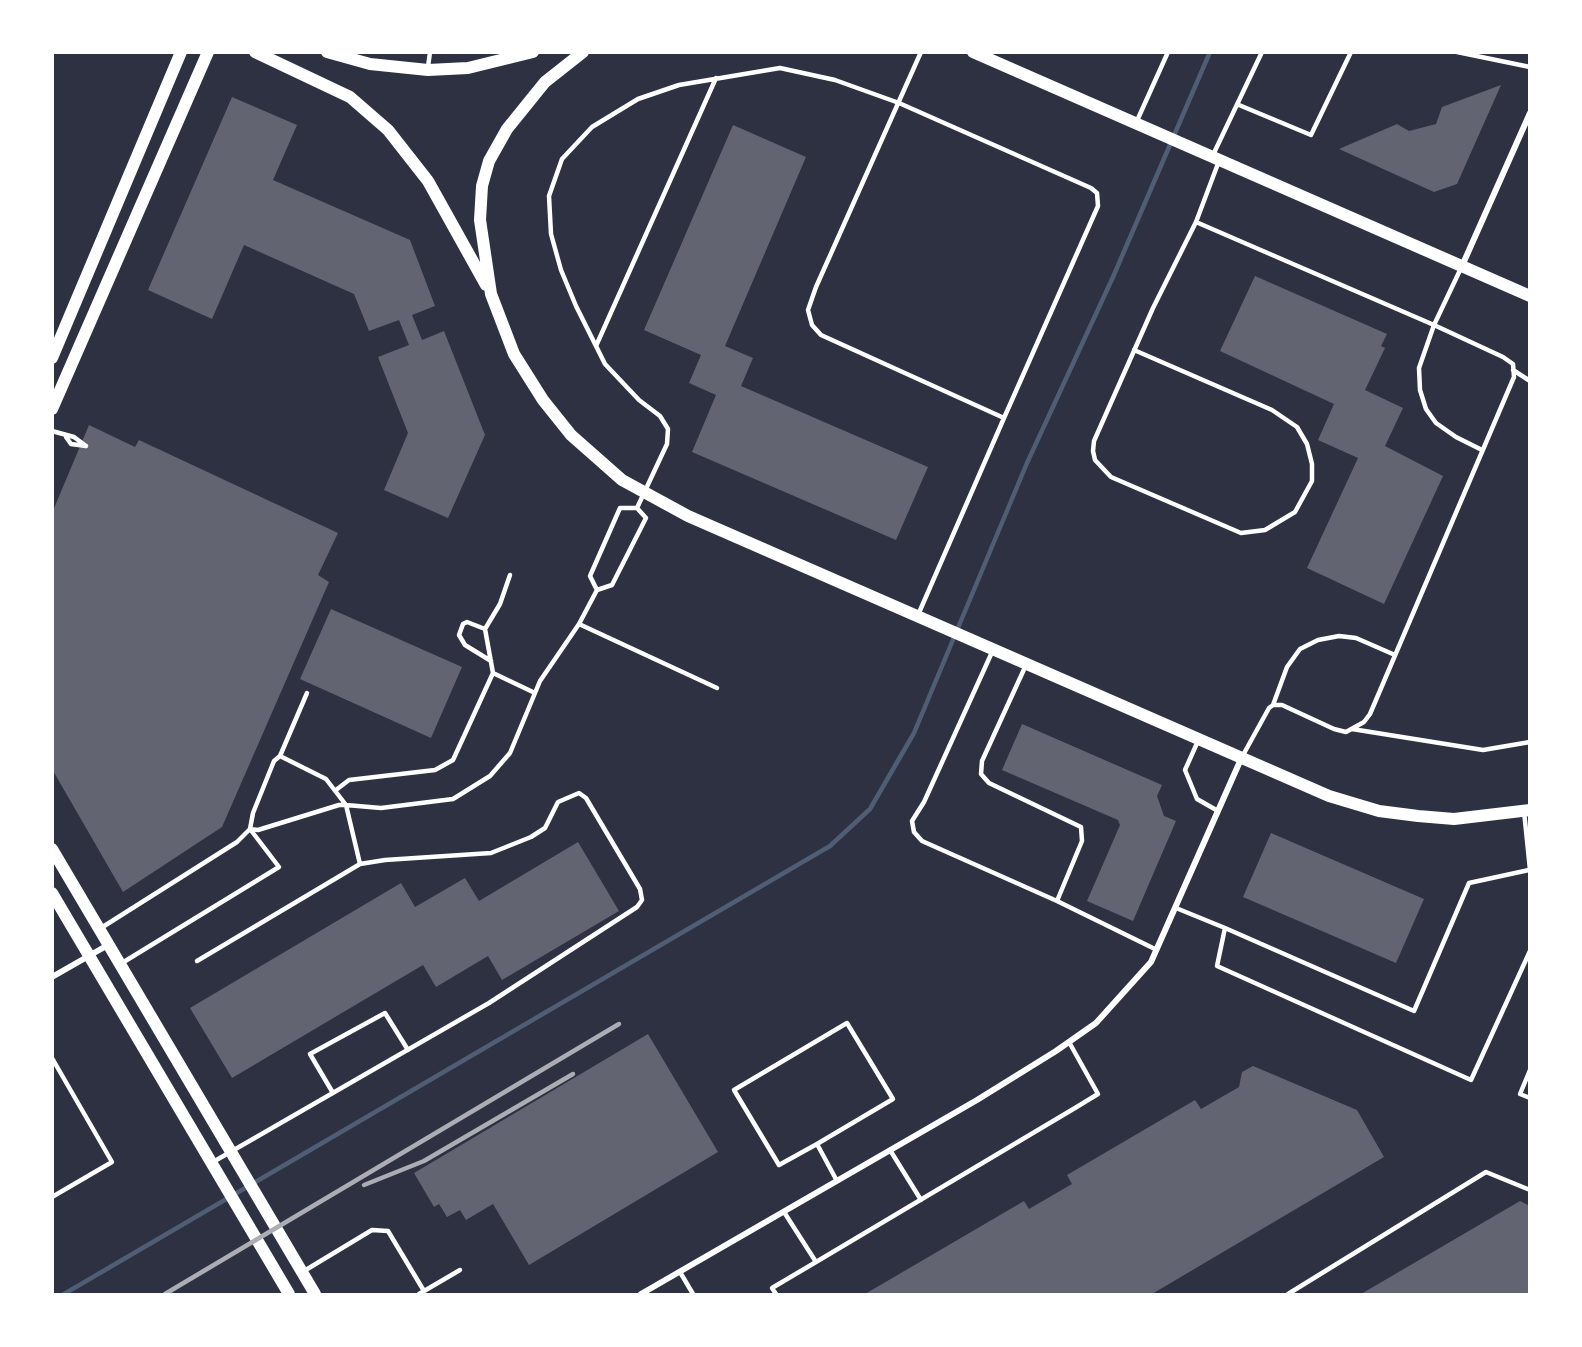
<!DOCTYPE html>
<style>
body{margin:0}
#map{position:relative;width:1582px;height:1347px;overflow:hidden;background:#2d3142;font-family:"Exo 2",sans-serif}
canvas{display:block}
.frame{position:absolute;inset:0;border:54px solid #fff;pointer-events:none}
</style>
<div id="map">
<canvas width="1582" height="1347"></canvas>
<div class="frame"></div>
</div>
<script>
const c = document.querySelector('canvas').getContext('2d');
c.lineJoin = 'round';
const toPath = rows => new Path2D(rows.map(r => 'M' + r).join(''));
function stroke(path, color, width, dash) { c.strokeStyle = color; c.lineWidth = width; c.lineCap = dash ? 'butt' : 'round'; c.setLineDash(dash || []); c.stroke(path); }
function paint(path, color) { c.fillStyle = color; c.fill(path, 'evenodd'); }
stroke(toPath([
 [64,1294,830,846,870,809,914,733,1027,463,1113,277,1210,52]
]), '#4f5d75', 4.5);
paint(toPath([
 [1501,85,1457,184,1434,192,1339,149,1397,124,1409,131,1436,124,1442,107],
 [232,97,297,125,273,180,410,240,435,306,412,315,422,340,444,331,485,435,448,518,384,490,408,433,378,357,409,345,399,320,369,331,354,294,244,245,212,319,148,290],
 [733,125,806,157,725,346,753,358,741,386,928,467,896,540,692,452,716,395,689,383,701,355,644,330],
 [1255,276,1387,334,1381,346,1385,348,1365,390,1403,408,1385,446,1443,476,1384,604,1307,568,1358,458,1318,440,1334,404,1220,351],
 [89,425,135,447,139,440,338,533,318,575,329,582,222,827,123,892,52,769,52,513],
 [331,609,462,667,431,738,300,679],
 [1022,724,1162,785,1157,796,1164,816,1176,821,1133,921,1087,901,1120,825,1118,820,1002,770],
 [1271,833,1424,899,1396,963,1243,897],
 [578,842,619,911,502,980,488,956,436,987,423,965,232,1078,190,1008,401,883,415,907,465,878,479,901],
 [648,1034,718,1152,529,1265,493,1204,466,1220,460,1210,447,1217,439,1204,434,1207,414,1173],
 [1253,1066,1357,1110,1384,1157,1152,1294,865,1294,1024,1201,1029,1209,1072,1184,1067,1175,1195,1100,1201,1109,1239,1087,1242,1072],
 [1520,1201,1530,1206,1530,1294,1361,1294]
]), '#626471');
stroke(toPath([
 [1457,52,1530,67],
 [428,67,430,52],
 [1239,105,1311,135,1351,52],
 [1136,123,1168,52],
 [1213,155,1262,52],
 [1196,222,1434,325,1419,368,1420,390,1426,409,1436,423,1456,437,1482,450],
 [596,346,716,78],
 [1134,350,1272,410,1297,427,1307,444,1312,464,1312,481,1295,512,1265,530,1241,533,1111,477,1095,460,1093,451,1094,441,1153,308,1196,222,1219,161],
 [1513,370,1530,381],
 [52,431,74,437,86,446],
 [66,437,71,444,86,446],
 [637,508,667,444,668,429,660,416,639,400,605,364,576,306,561,270,551,234,549,196,562,159,592,127,638,99,679,85,780,68,835,80,899,103,1091,188,1097,193,1098,206,1004,418],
 [918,615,1004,418,821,335,812,325,808,310,816,287,921,52],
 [579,624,717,688],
 [485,629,467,622,463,624,459,635,465,645,491,661],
 [993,650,924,802,912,821,914,832,922,841,1057,901],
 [1026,665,982,761,981,774,989,783,1081,827,1082,841,1057,901,1157,950],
 [493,673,535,693],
 [1273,705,1287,667,1300,649,1318,640,1339,636,1356,638,1395,655],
 [1352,729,1483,750,1530,742],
 [1198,741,1185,770,1197,799,1218,811],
 [280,756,307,693],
 [1242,757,1269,708,1273,705,1282,705,1334,729,1346,732,1364,722,1370,714,1514,377,1513,364,1503,357,1434,325,1462,266],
 [336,790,349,780,435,770,453,760,493,673,485,629,500,604,510,575],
 [1524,811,1530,870],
 [1176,908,1225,928,1217,966,1471,1080,1530,951],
 [101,928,237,842,250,829,258,830,339,805,346,805,360,864],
 [1225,928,1414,1011,1469,883,1529,870],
 [197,961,360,864,385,860,491,853,531,837,545,828,558,802,579,793,586,798,640,889,642,900,637,907,489,1003,213,1162],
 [122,963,279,867,250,829,253,813,274,761,280,756,326,779,346,805,381,808,453,799,490,776,510,753,540,681,579,624,597,590,612,585,646,518,637,508,620,508,590,576,597,590],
 [52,1058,112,1162,52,1197],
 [1530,1070,1520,1094,1530,1098],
 [333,1093,310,1054,385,1013,408,1050],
 [817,1144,779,1165,734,1090,847,1023,893,1099,817,1144,837,1181],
 [890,1150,921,1200],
 [784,1212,816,1262,1075,1108,1098,1094,1069,1042],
 [304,1271,372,1230,388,1231,424,1291],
 [680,1272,693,1294],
 [419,1294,460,1270],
 [776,1294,772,1288,816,1262],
 [1288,1294,1486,1172,1530,1190]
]), '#fff', 4.5);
stroke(toPath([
 [1462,266,1530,113],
 [52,977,108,945],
 [641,1294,977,1100,1056,1051,1096,1023,1151,962,1241,759]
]), '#fff', 6);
stroke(toPath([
 [255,52,350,97,388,130,428,181,486,285],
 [327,52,370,64,428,70,468,68,533,52],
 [583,52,545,82,507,129,489,161,482,186,480,220,491,294,514,354,543,400,571,435,622,480,688,516,1329,796,1379,811,1418,816,1454,819,1530,810],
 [973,52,1530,296],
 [52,358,181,52],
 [52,409,208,52],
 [52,849,315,1294],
 [52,893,289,1294]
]), '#fff', 12);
stroke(toPath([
 [364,1185,424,1161,573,1074],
 [165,1294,619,1024]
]), '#abadb3', 4.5);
</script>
